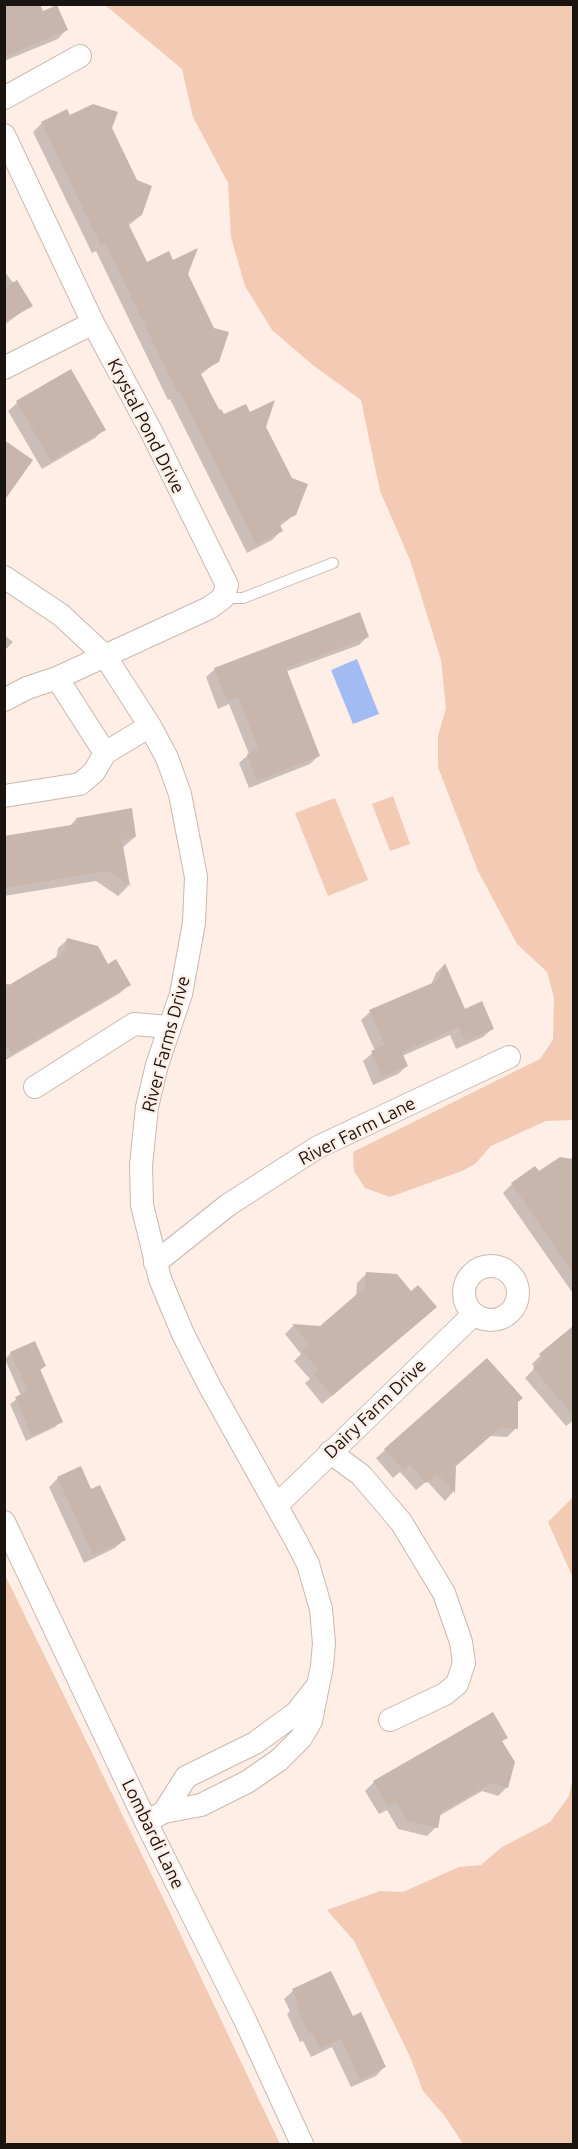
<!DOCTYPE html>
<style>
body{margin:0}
#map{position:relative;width:578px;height:2149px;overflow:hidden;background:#feeee6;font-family:Ubuntu,sans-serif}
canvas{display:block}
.frame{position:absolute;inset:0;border:6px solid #1a1410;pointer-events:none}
</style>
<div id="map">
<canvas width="578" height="2149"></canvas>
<div class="frame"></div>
</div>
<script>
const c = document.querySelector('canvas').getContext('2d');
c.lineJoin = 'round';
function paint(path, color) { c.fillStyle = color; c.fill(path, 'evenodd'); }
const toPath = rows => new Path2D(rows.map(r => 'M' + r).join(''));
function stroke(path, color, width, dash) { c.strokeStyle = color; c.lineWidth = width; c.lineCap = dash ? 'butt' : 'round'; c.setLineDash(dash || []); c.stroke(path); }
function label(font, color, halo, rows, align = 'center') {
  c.font = font + ' Ubuntu,sans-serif'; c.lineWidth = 4.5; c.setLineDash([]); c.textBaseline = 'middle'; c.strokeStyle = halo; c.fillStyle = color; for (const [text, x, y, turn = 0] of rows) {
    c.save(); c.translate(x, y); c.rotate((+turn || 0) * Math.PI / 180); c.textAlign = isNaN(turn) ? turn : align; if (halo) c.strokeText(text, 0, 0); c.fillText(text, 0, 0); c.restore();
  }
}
paint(toPath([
 [105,5,573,5,573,1120,546,1121,491,1146,475,1164,462,1171,390,1197,365,1188,354,1171,353,1152,540,1059,553,1040,554,997,547,972,517,944,478,871,438,767,438,736,446,708,441,660,410,560,380,491,361,400,314,366,272,330,245,286,231,237,228,183,193,117,182,69],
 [393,796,410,844,390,851,372,804],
 [335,798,368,880,328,896,295,813],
 [573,1497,573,1578,548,1522],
 [5,1575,166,1904,280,2144,5,2144],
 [573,1776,573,2144,463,2144,444,2115,423,2091,411,2059,354,1941,327,1910,380,1891,403,1892,459,1867,481,1865,502,1847,550,1822,569,1796]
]), '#f3cab4');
paint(toPath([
 [357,659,379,714,353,724,331,670]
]), '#a3bbf3');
paint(toPath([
 [4,4,42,13,66,30,58,39,4,61],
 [66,111,69,117,110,128,141,215,128,226,146,264,173,262,187,274,218,361,200,375,223,416,250,414,264,427,295,514,279,527,281,531,272,540,247,553,170,399,168,400,96,251,92,253,33,132,42,123],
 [4,271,31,305,4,325],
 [17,403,104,429,95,438,42,469,8,411],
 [4,635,13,642,4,651],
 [368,636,359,645,285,672,318,756,310,764,249,788,239,763,249,754,229,704,218,709,206,677,215,669],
 [76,819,135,837,122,848,128,886,118,896,96,881,4,896,4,838,69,827],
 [67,940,108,966,129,985,120,993,4,1061,4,983,12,985,56,959,58,948],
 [444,965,464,1011,492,1029,483,1037,456,1049,450,1035,402,1056,407,1066,398,1074,373,1085,363,1061,375,1051,361,1020,370,1012,431,985,436,973],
 [560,1158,574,1160,574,1295,503,1193,512,1184,538,1173],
 [366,1274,426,1316,322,1404,305,1383,310,1379,294,1361,301,1354,285,1334,293,1326,320,1327,356,1297,357,1283],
 [574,1336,574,1420,566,1426,525,1378,535,1368,532,1364,540,1356],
 [11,1353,45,1366,39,1371,61,1421,55,1427,26,1441,10,1404,21,1396,5,1359],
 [517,1402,516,1428,507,1437,490,1436,455,1466,453,1492,445,1501,427,1481,416,1490,400,1472,393,1478,376,1458,385,1450],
 [58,1478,124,1540,115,1548,84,1563,49,1487],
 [506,1737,501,1742,507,1787,498,1796,482,1791,439,1816,436,1827,427,1836,398,1829,387,1810,379,1814,365,1791,374,1782],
 [293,1991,352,2018,384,2067,376,2076,351,2087,332,2047,311,2057,303,2041,300,2042,287,2014,290,2011,284,1999]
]), '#0003');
paint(toPath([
 [4,4,40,4,43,11,57,5,68,30,4,57],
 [93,104,118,112,112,128,137,180,152,186,142,215,128,223,147,262,169,251,173,260,198,248,188,274,214,328,229,332,219,362,200,372,219,410,221,409,224,414,246,404,250,412,275,400,266,427,292,478,308,484,296,515,279,523,283,531,256,545,179,391,177,392,105,243,101,246,41,122,67,109,70,115],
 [17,280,33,306,4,322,4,288],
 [71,369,106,430,51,461,16,401],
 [4,440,33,460,4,501],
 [360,612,369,637,286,668,320,756,257,781,247,754,258,749,238,697,227,701,214,668],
 [132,808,136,837,122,840,130,886,107,871,4,888,4,836,77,824,76,818],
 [67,938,98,946,108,964,116,959,131,985,12,1054,4,1042,4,988,63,953],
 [445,963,465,1009,482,1001,494,1029,465,1041,459,1027,402,1052,408,1066,382,1077,371,1051,385,1045,369,1010,437,981],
 [560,1157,573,1159,573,1274,511,1183,535,1166,539,1171],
 [366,1272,397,1274,411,1291,418,1285,437,1307,332,1396,313,1373,318,1369,302,1351,309,1344,292,1324,320,1326,364,1288],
 [573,1326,573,1416,533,1368,543,1359,539,1354],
 [35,1341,46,1366,40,1369,63,1422,32,1436,15,1397,28,1391,10,1352],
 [487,1358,523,1398,518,1402,518,1429,500,1428,456,1466,455,1493,437,1474,426,1483,410,1464,403,1470,384,1449],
 [81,1466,91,1489,100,1485,126,1540,93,1555,57,1477],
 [493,1712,508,1738,502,1741,515,1762,508,1788,492,1783,441,1812,438,1828,407,1821,396,1802,388,1806,373,1781],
 [331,1971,353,2016,361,2012,386,2067,360,2080,341,2039,320,2049,312,2033,309,2034,295,2004,298,2003,292,1989]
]), '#c8b6ac');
const lane = toPath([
 [223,598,243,598,333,563]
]);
const street = toPath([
 [4,98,80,56],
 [4,135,93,323,151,431,227,585,223,598,209,608,57,678,27,688,4,700],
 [4,368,93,323],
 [4,577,61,615,105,656,150,726,167,758,180,794,196,877,194,923,181,994,157,1065,147,1107,141,1165,142,1205,160,1279,183,1334,210,1387,295,1539,308,1564,321,1609,324,1643,322,1666,311,1721,301,1738,279,1760,247,1782,201,1805,164,1812,146,1822],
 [57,678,105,753],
 [4,796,80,784,94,772,105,753,150,726],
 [35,1087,134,1024,169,1027],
 [155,1263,228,1205,318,1147,509,1057],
 '464 1293a27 27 0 1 1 54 0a27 27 0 1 1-54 0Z',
 [330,1452,361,1475,401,1522,444,1593,461,1642,464,1663,457,1684,445,1694,390,1720],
 [277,1505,474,1314],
 [4,1522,146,1822,245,2020,302,2144],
 [164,1812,186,1777,255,1743,296,1713,315,1689]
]);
stroke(lane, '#cbb8ae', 12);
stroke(street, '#cbb8ae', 24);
stroke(lane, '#fff', 10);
stroke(street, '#fff', 22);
label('18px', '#1a1410', '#feeee6', [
 ["Krystal Pond Drive",146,426,63],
 ["River Farms Drive",166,1044,-75],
 ["River Farm Lane",357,1131,-27],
 ["Dairy Farm Drive",375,1409,-44],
 ["Lombardi Lane",153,1834,64]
]);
</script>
